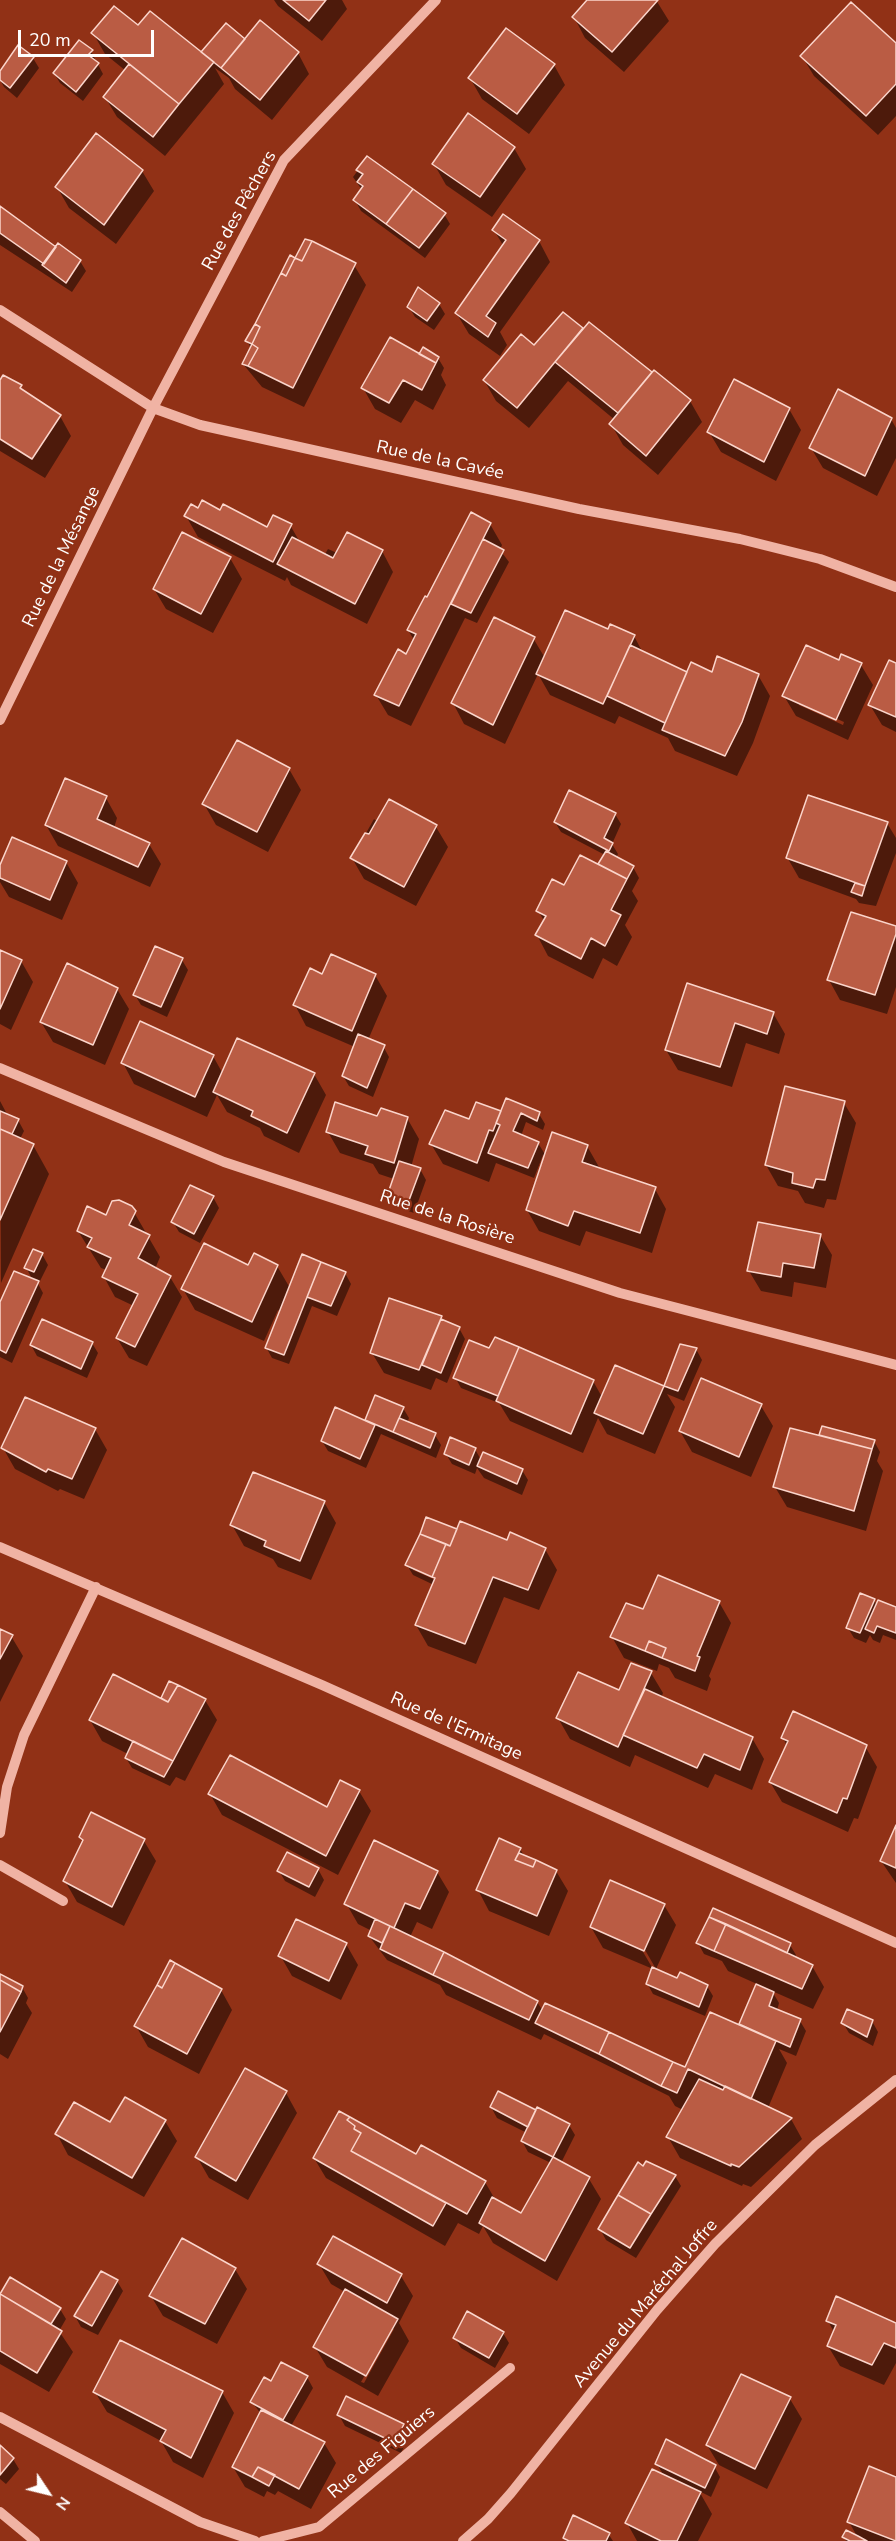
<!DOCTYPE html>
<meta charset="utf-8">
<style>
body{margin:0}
#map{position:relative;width:896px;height:2541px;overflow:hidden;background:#913116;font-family:"Nunito Sans",sans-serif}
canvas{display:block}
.north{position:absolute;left:18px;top:2463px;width:60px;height:60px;-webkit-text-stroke:4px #913116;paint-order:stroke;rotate:125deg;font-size:16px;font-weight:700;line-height:24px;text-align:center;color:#fff}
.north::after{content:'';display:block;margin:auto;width:21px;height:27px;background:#fff;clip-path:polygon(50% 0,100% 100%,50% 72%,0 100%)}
.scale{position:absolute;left:18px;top:30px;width:136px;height:27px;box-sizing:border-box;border:3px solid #fff;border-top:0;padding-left:8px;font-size:18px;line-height:21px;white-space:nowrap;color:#fff;-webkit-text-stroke:4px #913116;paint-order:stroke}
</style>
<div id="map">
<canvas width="896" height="2541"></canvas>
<div class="north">N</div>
<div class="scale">20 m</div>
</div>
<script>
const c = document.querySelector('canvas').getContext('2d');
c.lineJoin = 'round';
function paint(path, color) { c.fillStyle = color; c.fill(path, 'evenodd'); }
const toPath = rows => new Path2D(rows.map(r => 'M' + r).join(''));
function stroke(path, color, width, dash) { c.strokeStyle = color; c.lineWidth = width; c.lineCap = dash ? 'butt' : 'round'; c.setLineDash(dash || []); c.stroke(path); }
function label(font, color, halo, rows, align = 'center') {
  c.font = font + ' "Nunito Sans",sans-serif'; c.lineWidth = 4.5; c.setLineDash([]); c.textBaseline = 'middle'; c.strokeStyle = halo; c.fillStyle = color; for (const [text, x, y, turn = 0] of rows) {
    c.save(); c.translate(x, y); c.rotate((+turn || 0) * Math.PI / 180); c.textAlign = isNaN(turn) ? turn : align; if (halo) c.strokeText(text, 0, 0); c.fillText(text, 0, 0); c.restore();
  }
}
paint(toPath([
 [274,0,342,0,347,9,322,41,278,6],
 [589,0,656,0,669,21,624,72,585,38,574,17],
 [138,27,202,54,298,53,309,74,272,120,235,89,229,78,215,68,224,84,165,156,117,117,105,97,126,71,105,54,93,33],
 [896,46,896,116,878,135,814,76,802,56],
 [91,51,103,74,83,101,60,83,54,73],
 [33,58,39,68,17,98,4,87,0,80,0,74],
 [554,65,565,85,529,134,482,99,470,78],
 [514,148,526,169,492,217,446,185,434,164],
 [367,158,444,214,450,224,425,258,361,211,355,200,362,190,353,177],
 [142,171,154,191,116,244,69,208,57,187],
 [0,207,56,248,80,261,86,271,72,292,0,245],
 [494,230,539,241,550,262,500,332,507,345,500,356,469,334,457,314,504,247],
 [296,260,354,265,366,285,304,407,262,387,243,364,251,348,247,341],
 [439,304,445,314,434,330,415,317,409,307],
 [564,314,584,331,589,324,690,401,702,422,658,475,623,445,611,424,615,420,568,381,529,428,496,401,484,380,535,348],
 [424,358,438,358,444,368,441,375,446,385,433,410,415,400,401,423,375,409,363,388],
 [0,383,21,387,24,393,60,416,71,436,45,478,0,451],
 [789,409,801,430,776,481,721,452,709,432],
 [891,419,896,428,896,458,877,496,823,468,811,448],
 [199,510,221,512,267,529,290,525,301,544,324,556,328,549,337,553,382,551,393,572,367,624,291,585,287,577,285,581,198,537,186,516],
 [471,514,490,524,502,545,500,550,509,562,477,623,465,618,411,726,388,715,376,695,406,656,414,640,408,630,428,599],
 [230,558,242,579,213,633,166,609,154,589],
 [608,631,634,636,643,653,688,674,758,675,770,696,753,743,737,776,675,751,668,738,619,716,615,724,550,695,538,674,505,744,464,724,453,703,533,638,545,658],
 [839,662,861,665,873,685,848,740,796,716,784,696],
 [799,702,844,722,843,725,799,705],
 [896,664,896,732,882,725,870,705],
 [289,769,301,790,268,852,216,825,204,804],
 [106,798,117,818,114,828,149,844,161,864,150,887,58,846,46,825],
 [390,801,436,827,448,847,416,906,364,879,352,858,374,819,378,822],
 [615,814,621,824,612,844,618,854,616,858,633,867,639,878,632,891,638,901,625,925,632,937,617,966,603,958,593,979,548,956,537,935,544,921,538,910,565,887,602,868,600,864,605,855,561,832,555,822],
 [887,823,896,838,896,853,876,906,859,903,856,899,799,878,787,857],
 [66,862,78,883,62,920,9,897,0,882,0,869],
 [896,928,896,987,887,1014,840,1000,829,980],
 [0,952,21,961,33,982,11,1030,0,1024],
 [182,960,188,970,167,1017,141,1005,135,995],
 [375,975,387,996,368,1040,383,1046,389,1057,373,1097,349,1086,343,1076,355,1047,306,1026,295,1005,322,976],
 [688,985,773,1013,785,1034,779,1054,746,1043,732,1087,678,1070,666,1050],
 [117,989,129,1009,105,1065,53,1042,41,1022],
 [213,1056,223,1074,314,1074,326,1095,299,1153,264,1136,260,1128,227,1112,217,1095,207,1117,134,1084,123,1063],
 [507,1100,539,1114,545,1124,543,1130,526,1122,521,1136,538,1143,546,1156,543,1155,534,1178,496,1163,489,1182,443,1164,431,1144,470,1121,501,1114],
 [0,1101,8,1116,18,1120,24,1131,20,1139,33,1145,49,1174,1,1283],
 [844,1103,856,1123,836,1200,827,1199,824,1208,805,1203,798,1191,778,1186,766,1165],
 [407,1118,419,1139,411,1167,420,1169,426,1180,414,1213,394,1206,388,1196,394,1179,379,1174,373,1164,340,1153,328,1132],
 [587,1146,599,1167,598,1169,655,1189,666,1209,652,1253,586,1231,580,1246,539,1231,527,1210],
 [213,1197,219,1208,200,1243,179,1232,173,1222],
 [131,1207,160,1257,155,1269,170,1277,182,1297,147,1366,129,1358,117,1338,134,1306,115,1297,104,1277,107,1270,101,1268,78,1231],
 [820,1235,832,1255,826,1288,794,1282,792,1297,761,1291,749,1271],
 [42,1254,48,1265,40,1281,36,1280,43,1293,12,1363,0,1357,0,1305,33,1281,26,1267],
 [277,1266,290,1288,345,1273,351,1284,337,1316,312,1306,289,1364,272,1358,266,1347,280,1311,278,1310,264,1341,195,1310,183,1289,249,1267],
 [441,1317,444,1322,459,1328,465,1339,447,1383,436,1378,431,1390,384,1373,372,1353],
 [92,1343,98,1353,87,1378,37,1356,31,1345],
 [680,1346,696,1349,702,1360,684,1401,667,1394,675,1407,655,1454,607,1434,598,1418,583,1453,510,1421,499,1403,461,1388,455,1377,489,1350,518,1348,593,1381,602,1397,616,1367,665,1388],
 [376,1396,403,1408,409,1418,407,1423,435,1435,441,1445,436,1458,381,1434,366,1468,328,1451,322,1441,366,1422],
 [761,1406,773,1426,751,1477,692,1452,680,1431],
 [823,1427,874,1441,880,1452,877,1461,883,1471,866,1531,787,1507,775,1487,820,1437],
 [95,1429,107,1450,84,1499,60,1489,58,1491,15,1469,3,1448],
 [475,1449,481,1460,522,1470,528,1480,522,1495,484,1478,477,1468,475,1474,452,1464,446,1454],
 [324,1502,336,1523,311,1580,278,1567,273,1559,244,1546,232,1525],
 [458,1531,545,1549,557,1570,539,1610,504,1597,476,1664,428,1646,416,1625,434,1585,413,1575,407,1565],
 [413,1567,439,1579,438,1581,413,1570],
 [874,1600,877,1606,896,1609,896,1640,883,1635,880,1643,873,1640,870,1635,866,1643,854,1638,848,1628],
 [719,1602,731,1623,709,1676,711,1679,707,1691,675,1678,669,1668,659,1664,657,1671,624,1658,612,1637,644,1611],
 [0,1630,11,1636,23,1656,0,1702],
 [651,1673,663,1693,661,1698,752,1738,764,1759,752,1790,715,1774,708,1788,635,1755,630,1767,570,1739,558,1718,620,1692],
 [162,1698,205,1700,217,1720,185,1781,176,1777,170,1786,132,1768,126,1758,128,1754,102,1741,90,1720,164,1702],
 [783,1738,865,1746,877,1767,858,1819,854,1818,848,1832,782,1802,770,1782,787,1746],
 [359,1791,371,1811,338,1875,222,1815,210,1794,327,1809],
 [92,1814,144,1841,156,1861,124,1926,77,1902,65,1881,84,1842,80,1837],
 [896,1829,896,1883,881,1861],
 [520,1849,525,1857,556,1871,568,1891,549,1936,489,1911,478,1890],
 [318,1869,324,1880,315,1897,285,1881,279,1871],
 [437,1872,449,1892,432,1929,417,1922,410,1937,537,2002,543,2011,686,2069,742,2028,740,2024,757,1984,728,1971,722,1961,704,1954,698,1943,790,1945,796,1955,794,1958,812,1966,824,1987,813,2009,772,1991,779,2003,777,2011,800,2021,806,2031,796,2056,779,2049,787,2063,768,2108,791,2119,802,2139,751,2187,743,2184,742,2186,680,2158,668,2137,683,2110,675,2106,669,2096,544,2034,541,2040,446,1995,440,1985,387,1960,369,1936,372,1931,358,1924,346,1903],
 [664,1905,676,1925,656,1969,641,1943,639,1945,653,1969,677,1980,707,1986,713,1996,705,2016,653,1994,647,1983,653,1969,603,1948,591,1927],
 [346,1944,358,1965,341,2000,292,1976,280,1955],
 [0,1976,22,1987,28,1998,26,2003,32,2013,8,2059,0,2054],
 [221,1990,232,2010,199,2074,148,2047,136,2026],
 [872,2021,878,2032,873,2046,849,2033,843,2023],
 [286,2093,297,2113,248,2200,209,2178,197,2157],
 [491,2107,569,2125,575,2135,561,2163,589,2179,601,2199,557,2281,493,2243,483,2226,479,2234,458,2223,445,2246,326,2178,314,2158,340,2113,416,2157,485,2182,496,2201,522,2216,551,2163,528,2152,522,2141,527,2133,497,2118],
 [165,2121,177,2141,144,2197,68,2155,57,2134],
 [643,2168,675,2176,681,2186,636,2258,606,2240,600,2229],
 [334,2238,401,2276,413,2296,399,2323,409,2341,378,2396,327,2367,315,2347,345,2292,331,2284,319,2264],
 [391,2329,394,2329,364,2383,361,2382],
 [235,2269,247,2289,217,2344,163,2316,151,2296],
 [117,2281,123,2291,98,2335,81,2327,75,2316],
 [2,2294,60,2309,66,2319,59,2331,73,2352,49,2392,0,2364,0,2297,4,2297],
 [828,2321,896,2325,896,2363,884,2385,840,2366,828,2346,834,2332],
 [503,2333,509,2343,495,2368,461,2348,455,2338],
 [307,2377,313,2388,291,2426,324,2443,336,2463,311,2509,278,2491,275,2495,267,2491,264,2497,245,2487,233,2467,261,2414,252,2402,272,2383],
 [95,2392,222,2392,234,2413,203,2478,173,2462,161,2441,107,2412],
 [790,2399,802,2419,767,2489,719,2465,707,2445],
 [339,2415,403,2426,409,2436,401,2453,345,2426],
 [0,2447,13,2459,19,2469,6,2484,0,2479],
 [657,2464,714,2466,720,2477,711,2497,699,2491,712,2514,698,2541,637,2541,627,2523,664,2476],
 [896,2479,896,2541,846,2541,844,2537,858,2538,849,2522],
 [609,2535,613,2541,566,2541,564,2538]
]), '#0007');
const building = toPath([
 [283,0,326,0,309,21,283,0],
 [587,0,658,0,612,52,572,17,587,0],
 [851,2,896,43,896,84,866,116,800,56,851,2],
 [114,6,138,25,150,11,214,62,179,104,91,33,114,6],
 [260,20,299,52,260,100,221,68,260,20],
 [226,23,245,39,221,68,201,52,226,23],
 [506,28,555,64,517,114,468,78,506,28],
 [79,40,93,50,88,55,99,63,76,92,53,73,79,40],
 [18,45,34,57,10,88,0,80,0,71,18,45],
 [129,64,179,104,153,137,103,97,129,64],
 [468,113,515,147,480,197,432,164,468,113],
 [96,133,143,170,104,225,55,187,96,133],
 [367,156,413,189,386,224,353,200,363,186,357,182,363,174,356,170,367,156],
 [413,189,446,213,419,248,386,224,413,189],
 [0,206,56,247,44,264,0,233,0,206],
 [503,214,540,240,486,316,496,323,488,337,455,313,506,240,492,230,503,214],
 [305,239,312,241,302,261,295,258,305,239],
 [312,241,356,263,293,388,248,366,258,348,252,344,260,327,255,324,281,273,286,276,295,258,302,261,312,241],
 [58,243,81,260,66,283,42,265,58,243],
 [290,255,295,258,286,276,281,273,290,255],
 [418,287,440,303,427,321,407,307,418,287],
 [563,312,583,328,517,408,483,380,521,334,534,345,563,312],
 [589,322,652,372,618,413,555,362,589,322],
 [255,324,260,327,252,344,245,341,255,324],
 [390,337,436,363,422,390,403,380,389,403,361,388,390,337],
 [252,344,258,348,248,366,242,364,252,344],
 [423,347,439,357,436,363,419,354,423,347],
 [654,370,691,400,646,456,609,424,654,370],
 [3,375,22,385,20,388,61,415,32,459,0,439,0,380,3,375],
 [734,379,790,408,764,462,707,432,734,379],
 [838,389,892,418,865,476,809,448,838,389],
 [202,500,220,510,223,504,267,527,273,515,292,524,273,562,184,516,191,504,198,508,202,500],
 [471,512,491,523,399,706,374,695,398,649,406,654,416,634,407,630,425,596,427,597,471,512],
 [182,532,231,557,201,614,153,589,182,532],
 [347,532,383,550,355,604,277,564,292,537,333,558,347,532],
 [483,539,504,550,471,613,451,604,483,539],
 [565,610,608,629,610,624,635,635,603,704,536,674,565,610],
 [494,617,535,637,493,725,451,703,494,617],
 [630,645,687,672,665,723,607,696,630,645],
 [806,645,839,660,841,654,862,663,836,720,782,696,806,645],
 [717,656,759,674,742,722,725,756,662,730,691,662,712,672,717,656],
 [889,660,896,663,896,717,868,705,889,660],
 [237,740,290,768,257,832,202,804,237,740],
 [65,778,107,796,97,819,150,843,138,867,45,825,65,778],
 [569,790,616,813,604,838,613,843,609,851,554,822,569,790],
 [808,795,888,822,865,886,786,858,808,795],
 [389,799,437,825,404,887,350,858,365,833,369,834,389,799],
 [12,837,67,861,50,900,0,878,0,865,12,837],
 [606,851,634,866,627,879,598,864,606,851],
 [580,855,627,879,611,910,621,915,605,946,591,938,581,959,535,935,546,916,536,911,552,879,564,885,580,855],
 [855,883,865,886,862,896,851,892,855,883],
 [851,912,896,926,896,934,875,995,827,980,851,912],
 [155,946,183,958,161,1007,133,995,155,946],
 [0,950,22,960,0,1009,0,950],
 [331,954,376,974,352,1031,293,1005,310,968,322,974,331,954],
 [67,963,118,988,93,1045,40,1022,67,963],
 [687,983,774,1012,767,1034,735,1023,720,1067,665,1050,687,983],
 [140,1021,214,1055,195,1097,121,1063,140,1021],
 [358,1034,385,1045,367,1088,342,1076,358,1034],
 [237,1038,315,1073,287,1133,251,1116,253,1111,213,1092,237,1038],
 [785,1086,845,1101,825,1180,816,1179,813,1188,792,1183,793,1173,765,1165,785,1086],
 [506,1098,540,1112,537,1121,521,1113,513,1131,539,1142,528,1168,488,1153,500,1125,496,1123,506,1098],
 [335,1102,377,1116,381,1108,408,1117,394,1163,365,1154,368,1146,326,1132,335,1102],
 [476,1102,501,1111,493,1131,489,1130,477,1163,429,1144,445,1110,469,1119,476,1102],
 [0,1111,19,1119,12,1134,0,1129,0,1111],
 [0,1129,34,1144,0,1220,0,1129],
 [552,1132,588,1145,582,1162,656,1187,640,1233,574,1211,568,1226,526,1210,552,1132],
 [399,1161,421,1168,408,1203,387,1196,399,1161],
 [190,1185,214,1196,194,1234,171,1222,190,1185],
 [119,1200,132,1206,136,1211,129,1225,150,1235,138,1258,171,1276,135,1347,116,1338,138,1294,102,1277,111,1258,87,1247,92,1238,77,1231,87,1206,106,1215,112,1201,119,1200],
 [758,1222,821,1234,814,1268,783,1263,781,1277,747,1271,758,1222],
 [204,1243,248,1265,254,1253,278,1265,252,1322,181,1289,204,1243],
 [33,1249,43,1253,34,1272,24,1268,33,1249],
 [302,1254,321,1262,284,1355,265,1348,302,1254],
 [321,1262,346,1272,331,1306,307,1297,321,1262],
 [14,1271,39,1281,6,1353,0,1350,0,1302,14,1271],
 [389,1298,442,1316,419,1370,370,1353,389,1298],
 [42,1319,93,1342,81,1369,30,1345,42,1319],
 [441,1319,460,1327,441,1373,422,1365,441,1319],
 [495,1337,519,1347,498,1396,453,1378,469,1340,489,1348,495,1337],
 [680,1344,697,1348,678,1391,664,1386,680,1344],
 [519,1347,594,1380,571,1434,496,1401,519,1347],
 [615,1365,664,1386,643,1434,594,1413,615,1365],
 [701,1378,762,1404,739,1457,679,1431,701,1378],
 [375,1395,404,1407,393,1432,365,1420,375,1395],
 [25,1397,96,1428,72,1479,48,1469,46,1472,1,1448,25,1397],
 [335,1407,375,1425,360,1459,321,1441,335,1407],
 [399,1418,436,1433,430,1448,393,1432,399,1418],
 [822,1426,875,1440,872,1449,819,1435,822,1426],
 [790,1428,872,1449,854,1511,773,1487,790,1428],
 [450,1437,476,1448,469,1465,444,1454,450,1437],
 [483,1452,523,1469,517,1484,477,1466,483,1452],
 [253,1472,325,1501,300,1561,264,1546,266,1541,230,1525,253,1472],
 [426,1517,457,1529,450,1546,420,1534,426,1517],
 [460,1521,507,1540,510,1532,546,1548,528,1590,493,1577,465,1644,415,1625,435,1578,432,1577,446,1544,450,1546,460,1521],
 [420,1534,446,1544,432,1577,405,1565,420,1534],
 [658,1575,720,1601,697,1656,700,1657,695,1671,662,1658,666,1648,649,1641,645,1651,610,1637,626,1603,643,1609,658,1575],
 [860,1593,875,1599,860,1633,846,1628,860,1593],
 [878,1600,896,1607,896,1633,877,1626,874,1633,865,1629,878,1600],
 [0,1629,13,1635,0,1659,0,1629],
 [649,1641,666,1648,662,1658,645,1651,649,1641],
 [631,1663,652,1671,618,1747,556,1718,578,1672,619,1690,631,1663],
 [113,1674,168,1702,178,1685,206,1699,173,1761,89,1720,113,1674],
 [169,1681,178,1685,168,1702,161,1698,169,1681],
 [645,1689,753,1737,740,1770,704,1754,697,1768,623,1735,645,1689],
 [793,1711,867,1745,847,1799,843,1798,837,1813,769,1782,788,1741,781,1738,793,1711],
 [133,1741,173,1761,164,1777,125,1758,133,1741],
 [230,1755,327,1807,340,1780,360,1790,326,1856,208,1794,230,1755],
 [91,1812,145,1839,112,1907,63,1881,83,1840,79,1837,91,1812],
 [896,1825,896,1868,880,1861,896,1825],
 [499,1838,521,1848,515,1860,533,1867,536,1860,557,1870,537,1916,476,1890,499,1838],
 [374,1840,438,1871,420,1909,405,1903,394,1928,344,1904,374,1840],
 [287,1852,319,1868,309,1887,277,1871,287,1852],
 [519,1853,536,1860,533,1867,515,1860,519,1853],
 [610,1880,665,1904,644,1951,590,1927,610,1880],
 [713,1908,791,1943,787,1953,709,1917,713,1908],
 [709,1917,726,1924,714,1951,696,1943,709,1917],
 [296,1919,347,1943,329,1981,278,1956,296,1919],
 [375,1919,390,1926,382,1943,368,1936,375,1919],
 [726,1924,813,1965,802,1989,714,1951,726,1924],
 [390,1926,444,1952,433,1975,380,1949,390,1926],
 [444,1952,538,2001,529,2020,433,1975,444,1952],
 [170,1960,175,1963,162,1988,157,1985,170,1960],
 [175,1963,222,1989,187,2054,134,2026,157,1985,162,1988,175,1963],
 [652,1967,677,1978,680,1972,708,1985,699,2007,646,1984,652,1967],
 [0,1974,23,1986,21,1992,0,1980,0,1974],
 [0,1980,21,1992,0,2032,0,1980],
 [756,1984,774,1992,769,2006,801,2019,790,2047,739,2024,756,1984],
 [545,2003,609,2032,599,2054,535,2023,545,2003],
 [847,2009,873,2020,867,2037,841,2023,847,2009],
 [710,2012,776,2041,751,2099,688,2069,677,2093,661,2086,673,2062,685,2067,710,2012],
 [609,2032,673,2062,661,2086,599,2054,609,2032],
 [245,2068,287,2091,236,2181,195,2157,245,2068],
 [699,2079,723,2090,725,2086,792,2118,739,2167,731,2164,731,2166,666,2137,699,2079],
 [498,2091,536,2110,528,2127,490,2107,498,2091],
 [125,2097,166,2120,132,2178,55,2134,74,2102,110,2122,125,2097],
 [537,2107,570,2124,553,2157,521,2141,537,2107],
 [339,2111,350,2117,347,2120,355,2126,354,2129,361,2133,351,2151,446,2203,433,2226,313,2158,339,2111],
 [350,2117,416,2154,421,2145,486,2181,467,2214,351,2151,361,2133,354,2129,355,2126,347,2120,350,2117],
 [553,2157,590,2177,545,2261,479,2223,492,2197,521,2213,553,2157],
 [646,2161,676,2175,651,2214,618,2195,638,2162,643,2166,646,2161],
 [618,2195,651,2214,630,2248,598,2229,618,2195],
 [333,2236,402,2274,387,2303,317,2264,333,2236],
 [182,2238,236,2268,205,2324,149,2296,182,2238],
 [101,2271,118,2280,92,2326,74,2316,101,2271],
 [10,2277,61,2308,51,2324,0,2294,10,2277],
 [345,2289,398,2319,366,2376,313,2347,345,2289],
 [0,2294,62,2331,37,2373,0,2351,0,2294],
 [836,2296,896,2323,896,2348,884,2343,872,2365,827,2346,836,2325,826,2321,836,2296],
 [467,2311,504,2332,489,2358,453,2338,467,2311],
 [120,2340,223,2391,191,2458,160,2441,166,2430,93,2392,120,2340],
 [281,2362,308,2376,283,2420,250,2402,264,2377,271,2381,281,2362],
 [741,2374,791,2397,755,2469,706,2445,741,2374],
 [346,2396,404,2424,395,2443,337,2415,346,2396],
 [261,2410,325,2442,299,2489,258,2467,252,2477,232,2467,261,2410],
 [666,2439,716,2465,705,2488,655,2464,666,2439],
 [0,2445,14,2458,0,2475,0,2445],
 [869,2466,896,2477,896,2541,847,2522,869,2466],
 [258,2467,275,2475,269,2486,252,2477,258,2467],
 [652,2469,701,2492,677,2541,661,2541,625,2523,652,2469],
 [573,2515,610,2533,606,2541,569,2541,563,2538,573,2515],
 [846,2530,858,2536,867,2541,850,2541,842,2537,846,2530]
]);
paint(building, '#ba5c44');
stroke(building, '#fbd5cb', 1.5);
stroke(toPath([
 [0,310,153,408,200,425,579,509,740,539,820,559,896,587],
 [0,720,153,408,284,160,436,0],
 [0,1068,224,1162,620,1293,896,1365],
 [0,1547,322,1685,896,1943],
 [0,1833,7,1787,24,1735,96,1587],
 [0,1865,63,1901],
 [0,2417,200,2522,255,2541],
 [0,2512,35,2541],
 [263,2541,319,2527,510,2368],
 [463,2541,488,2519,511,2493,657,2310,715,2244,815,2145,896,2080]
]), '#f0b3a4', 10);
label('18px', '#fff', '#913116', [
 ["Rue des Pêchers",240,211,-61],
 ["Rue de la Cavée",440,461,12],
 ["Rue de la Mésange",62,557,-64],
 ["Rue de la Rosière",447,1218,18],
 ["Rue de l'Ermitage",456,1727,24],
 ["Avenue du Maréchal Joffre",646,2304,-50],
 ["Rue des Figuiers",382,2453,-40]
]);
</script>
